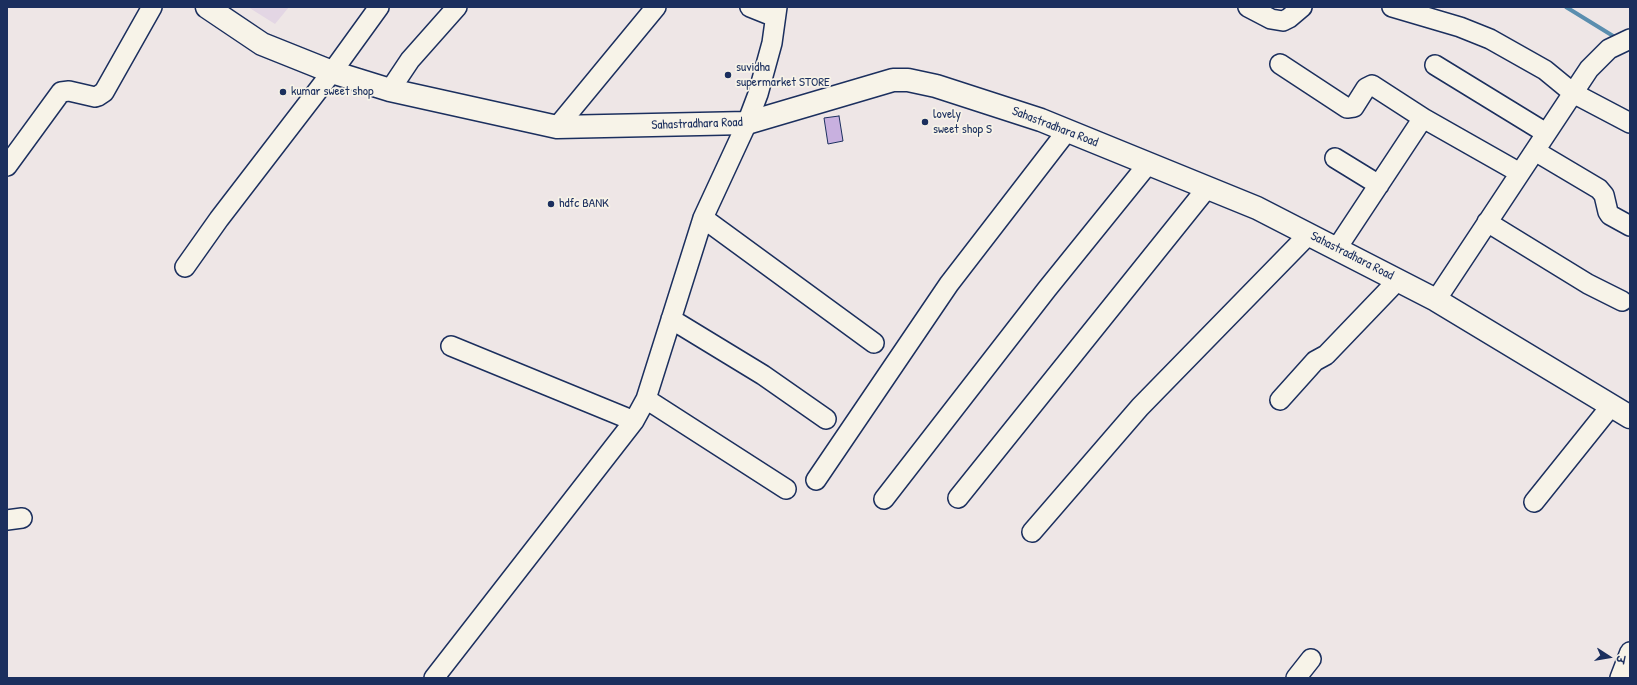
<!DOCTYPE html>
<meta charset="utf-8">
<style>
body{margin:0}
#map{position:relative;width:1637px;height:685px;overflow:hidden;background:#eee6e6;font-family:"Patrick Hand","Playpen Sans Deva",sans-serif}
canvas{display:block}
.frame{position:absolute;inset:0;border:8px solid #1b2f5e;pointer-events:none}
.north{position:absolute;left:1589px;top:637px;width:40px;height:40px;-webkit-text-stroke:3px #f7f3e8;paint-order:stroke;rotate:102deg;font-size:11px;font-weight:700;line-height:16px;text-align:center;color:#1b2f5e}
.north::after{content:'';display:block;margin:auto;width:14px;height:18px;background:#1b2f5e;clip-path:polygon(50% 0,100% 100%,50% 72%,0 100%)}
</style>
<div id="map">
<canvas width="1637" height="685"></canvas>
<div class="frame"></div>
<div class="north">उ</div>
</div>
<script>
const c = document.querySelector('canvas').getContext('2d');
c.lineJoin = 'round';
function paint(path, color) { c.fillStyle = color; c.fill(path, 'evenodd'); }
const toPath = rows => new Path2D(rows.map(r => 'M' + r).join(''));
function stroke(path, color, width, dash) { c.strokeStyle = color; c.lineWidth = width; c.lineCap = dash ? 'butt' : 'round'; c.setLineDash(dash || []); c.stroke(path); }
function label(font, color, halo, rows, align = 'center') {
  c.font = font + ' "Patrick Hand",sans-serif'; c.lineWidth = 3.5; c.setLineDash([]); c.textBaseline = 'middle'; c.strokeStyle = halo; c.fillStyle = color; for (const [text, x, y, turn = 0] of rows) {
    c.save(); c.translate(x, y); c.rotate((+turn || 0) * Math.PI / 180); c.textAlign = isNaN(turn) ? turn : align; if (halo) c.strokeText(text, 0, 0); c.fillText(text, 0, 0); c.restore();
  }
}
paint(toPath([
 [248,7,289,7,275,24]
]), '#e3d6e4');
stroke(toPath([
 [1566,7,1618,39]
]), '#5a8eaf', 4);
const building = toPath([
 [839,116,843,141,828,144,824,118,839,116]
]);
paint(building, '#c8b0df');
stroke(building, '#1b2f5e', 1);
const minor = toPath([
 [750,7,775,17],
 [1248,7,1271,19,1283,21,1289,18,1302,7],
 [1392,7,1460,27,1490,39,1545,70,1573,93,1630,123],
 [1280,64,1347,108,1354,107,1366,88,1372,85,1423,118],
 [1435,65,1546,133],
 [390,90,410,60,457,7],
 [557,127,656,7],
 [1535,151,1599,189,1604,195,1608,212,1610,215,1630,226],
 [1335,158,1379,185],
 [7,166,61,92,69,91,95,97,98,96,104,92,152,7],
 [703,218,874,343],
 [1487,222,1588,284,1622,301],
 [1337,248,1423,118,1520,173],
 [185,267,219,219,332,72,379,7],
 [1436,300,1589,69,1609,49,1630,39],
 [671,319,763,375,826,419],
 [451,346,634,421],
 [646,399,786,489],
 [1280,400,1315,361,1326,355,1398,280],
 [816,480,949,284,1067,131],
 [958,498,1207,188],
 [884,499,1047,289,1148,164],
 [1534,502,1611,406],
 [7,520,22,518],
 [1032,532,1140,407,1309,234],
 [434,678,634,421,646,399,703,218,747,123,758,94,772,43,777,7],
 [1296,678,1311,659],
 [1620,678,1630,652]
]);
const major = toPath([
 [207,7,262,44,332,72,390,90,557,127,747,123,893,80,908,80,936,86,1041,120,1257,208,1436,300,1630,417]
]);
stroke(minor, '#1b2f5e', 22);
stroke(major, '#1b2f5e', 25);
stroke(minor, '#f7f3e8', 19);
stroke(major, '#f7f3e8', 22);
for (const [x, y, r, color] of [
 [728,75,4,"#1b2f5e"],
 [283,92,4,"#1b2f5e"],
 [925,122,4,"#1b2f5e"],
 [551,204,4,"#1b2f5e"]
]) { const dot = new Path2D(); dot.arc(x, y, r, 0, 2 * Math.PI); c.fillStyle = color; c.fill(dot); stroke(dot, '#f7f3e8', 1.5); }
label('13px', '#1b2f5e', '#f7f3e8', [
 ["suvidha",736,68],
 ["supermarket STORE",736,83],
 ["kumar sweet shop",291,92],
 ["lovely",933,115],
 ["sweet shop S",933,130],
 ["hdfc BANK",559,204]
], 'left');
label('13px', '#1b2f5e', '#f7f3e8', [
 ["Sahastradhara Road",697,124,-2],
 ["Sahastradhara Road",1055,127,21],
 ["Sahastradhara Road",1352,256,27]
]);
</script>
